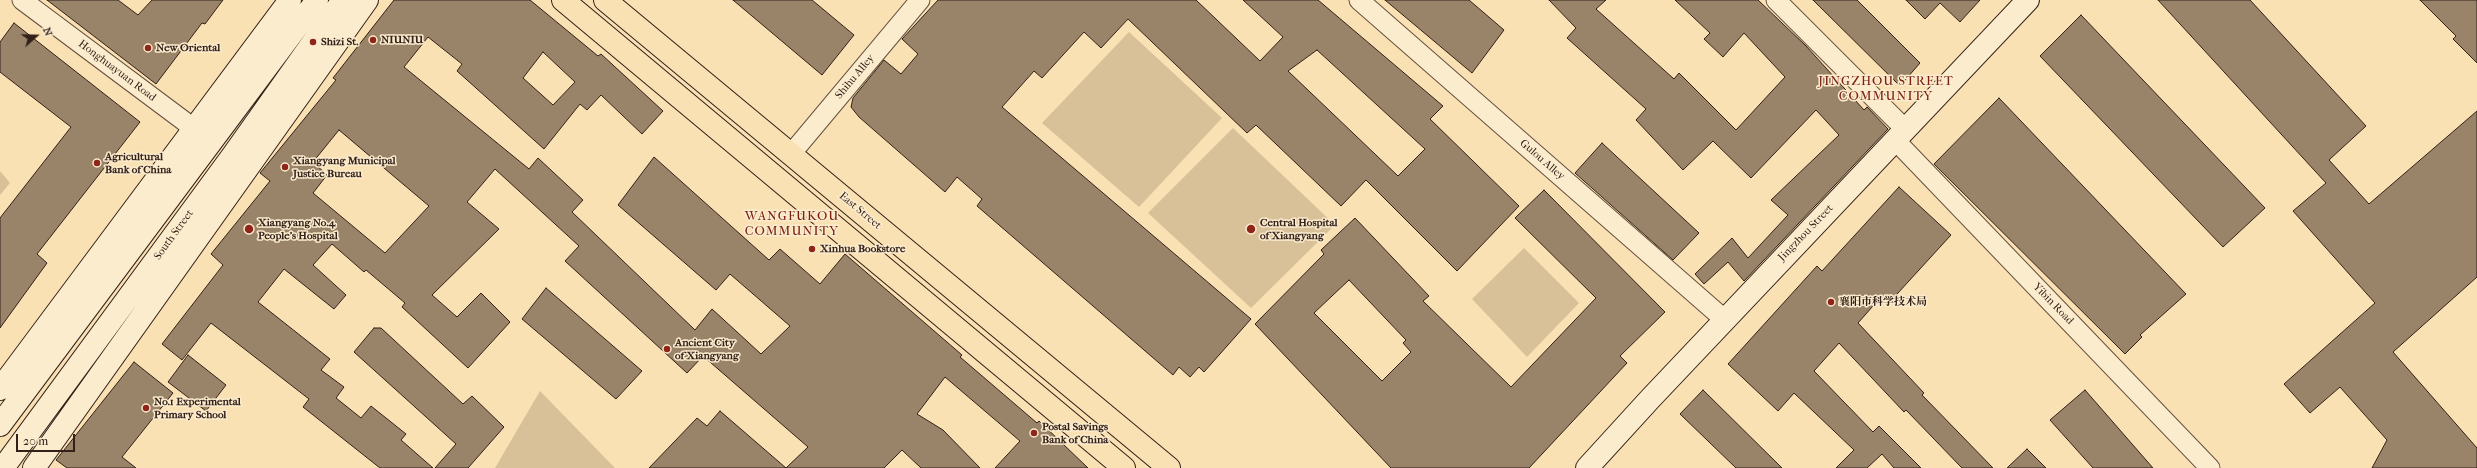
<!DOCTYPE html>
<meta charset="utf-8">
<style>
body{margin:0}
#map{position:relative;width:2477px;height:468px;overflow:hidden;background:#fae1b3;font-family:"IM FELL French Canon",serif}
canvas{display:block}
.north{position:absolute;left:16px;top:16px;width:40px;height:40px;-webkit-text-stroke:3px #fcecce;paint-order:stroke;rotate:70deg;font-size:11px;font-weight:700;line-height:16px;text-align:center;color:#332019}
.north::after{content:'';display:block;margin:auto;width:14px;height:18px;background:#332019;clip-path:polygon(50% 0,100% 100%,50% 72%,0 100%)}
.scale{position:absolute;left:16px;top:434px;width:59px;height:18px;box-sizing:border-box;border:2px solid #332019;border-top:0;padding-left:5px;font-size:12px;line-height:14px;white-space:nowrap;color:#332019;-webkit-text-stroke:3px #fcecce;paint-order:stroke}
</style>
<div id="map">
<canvas width="2477" height="468"></canvas>
<div class="north">N</div>
<div class="scale">20 m</div>
</div>
<script>
const c = document.querySelector('canvas').getContext('2d');
c.lineJoin = 'round';
function paint(path, color) { c.fillStyle = color; c.fill(path, 'evenodd'); }
const toPath = rows => new Path2D(rows.map(r => 'M' + r).join(''));
function stroke(path, color, width, dash) { c.strokeStyle = color; c.lineWidth = width; c.lineCap = dash ? 'butt' : 'round'; c.setLineDash(dash || []); c.stroke(path); }
function label(font, color, halo, rows, align = 'center') {
  c.font = font + ' "IM FELL French Canon","Noto Serif SC",serif'; c.lineWidth = 3; c.setLineDash([]); c.textBaseline = 'middle'; c.strokeStyle = halo; c.fillStyle = color; for (const [text, x, y, turn = 0] of rows) {
    c.save(); c.translate(x, y); c.rotate((+turn || 0) * Math.PI / 180); c.textAlign = isNaN(turn) ? turn : align; if (halo) c.strokeText(text, 0, 0); c.fillText(text, 0, 0); c.restore();
  }
}
paint(toPath([
 [1129,32,1222,118,1139,207,1042,123],
 [1233,128,1335,225,1251,308,1148,213],
 [0,171,10,183,0,195],
 [1524,248,1579,303,1527,357,1472,299],
 [540,391,615,468,495,468]
]), '#d8c099');
const building = toPath([
 [47,0,118,0,138,15,152,0,223,0,205,24,202,23,156,84,47,0],
 [394,0,530,0,598,56,601,54,663,111,642,134,601,95,587,110,580,104,544,149,457,71,462,64,428,37,404,67,529,169,538,158,583,200,572,212,695,330,712,309,761,354,790,326,730,274,716,290,618,205,654,157,769,260,780,249,820,284,845,254,962,355,960,357,1037,423,1039,421,1088,468,995,468,1020,441,945,377,917,414,943,430,980,468,921,468,902,450,884,468,786,468,808,447,703,356,687,373,565,261,579,246,495,169,467,202,499,229,432,295,457,317,481,293,510,322,468,368,402,307,405,303,366,270,364,272,332,244,313,265,346,295,334,309,284,269,258,302,330,359,321,370,344,387,336,398,361,418,371,406,406,434,401,440,433,468,380,468,303,407,309,399,211,323,182,360,162,344,223,265,211,254,270,181,260,173,336,80,333,78,394,0],
 [543,52,575,82,553,105,523,78,543,52],
 [339,130,429,206,385,253,313,193,327,175,313,162,339,130],
 [733,0,812,0,854,35,822,75,733,0],
 [938,0,1196,0,1260,61,1283,37,1243,0,1318,0,1443,106,1430,119,1519,206,1457,271,1366,180,1341,206,1256,125,1247,133,1128,19,1101,48,1084,32,1042,78,1034,71,1002,107,1251,319,1204,372,1199,367,1190,377,1179,367,1173,375,977,206,982,199,957,177,945,192,859,117,851,107,853,98,884,60,901,74,918,54,902,39,938,0],
 [1317,50,1425,149,1398,176,1288,71,1317,50],
 [1385,0,1469,0,1504,30,1472,73,1385,0],
 [1549,0,1606,0,1596,9,1674,79,1679,73,1736,130,1785,77,1744,33,1723,57,1704,39,1710,33,1675,0,1758,0,1806,46,1864,110,1867,107,1888,129,1744,281,1728,262,1704,284,1695,274,1732,238,1748,258,1788,215,1771,200,1839,135,1816,110,1751,178,1713,141,1683,170,1636,120,1646,109,1567,38,1576,28,1549,0],
 [1813,0,1857,0,1920,63,1900,86,1813,0],
 [1906,0,1980,0,1960,22,1940,3,1925,19,1906,0],
 [2158,0,2250,0,2366,126,2329,160,2369,204,2477,111,2477,277,2393,352,2477,448,2477,468,2372,468,2387,440,2340,387,2310,413,2284,384,2375,303,2293,211,2326,183,2158,0],
 [2420,0,2477,0,2477,63,2453,39,2456,36,2420,0],
 [2081,15,2265,208,2223,247,2040,56,2081,15],
 [14,23,140,122,37,254,47,263,0,328,0,218,71,127,0,72,0,42,14,23],
 [1999,98,2186,294,2140,335,2142,337,2125,354,1934,164,1999,98],
 [1602,143,1699,233,1673,260,1575,173,1602,143],
 [1899,187,1951,235,1887,305,1880,298,1858,323,1924,393,1922,395,1993,468,1962,468,1906,410,1904,412,1839,343,1814,371,1873,432,1879,426,1921,468,1894,468,1882,454,1867,468,1836,468,1854,450,1794,393,1778,411,1728,364,1817,266,1822,271,1899,187],
 [1544,190,1665,312,1620,356,1627,363,1529,468,1391,468,1255,324,1324,254,1321,250,1355,218,1429,296,1423,301,1511,387,1596,298,1515,218,1544,190],
 [1349,280,1406,340,1403,343,1411,352,1382,381,1314,313,1349,280],
 [546,288,642,371,616,399,522,319,546,288],
 [374,328,381,328,463,404,472,396,504,427,468,468,435,468,456,444,354,352,374,328],
 [188,355,226,385,206,411,168,382,188,355],
 [134,362,173,393,122,457,136,468,67,468,56,460,134,362],
 [1703,390,1782,468,1736,468,1680,414,1703,390],
 [2085,390,2153,468,2093,468,2050,420,2085,390],
 [720,411,786,468,649,468,697,418,707,426,720,411],
 [2027,449,2046,468,2007,468,2027,449]
]);
paint(building, '#9a8469');
stroke(building, '#332019', 1);
const street = toPath([
 [22,0,184,121,205,140],
 [1359,0,1725,320],
 [1776,0,1905,129],
 [1895,140,2210,468],
 [791,154,920,0]
]);
const secondary = toPath([
 [0,389,290,0],
 [0,425,317,0],
 [3,468,233,155,343,0],
 [34,468,367,0],
 [1587,468,1650,399,2028,0]
]);
const primary = toPath([
 [563,0,1124,468],
 [605,0,1169,468]
]);
stroke(street, '#655040', 21);
stroke(secondary, '#332019', 24);
stroke(primary, '#332019', 24);
stroke(street, '#fcecce', 19);
stroke(secondary, '#fcecce', 22);
stroke(primary, '#fae1b3', 22);
for (const [x, y, r, color] of [
 [373,40,4,"#8f2418"],
 [313,42,4,"#8f2418"],
 [148,48,4,"#8f2418"],
 [97,163,4,"#8f2418"],
 [285,167,4,"#8f2418"],
 [249,229,5,"#8f2418"],
 [1251,229,5,"#8f2418"],
 [812,249,4,"#8f2418"],
 [1831,302,4,"#8f2418"],
 [667,349,4,"#8f2418"],
 [146,408,4,"#8f2418"],
 [1034,433,4,"#8f2418"]
]) { const dot = new Path2D(); dot.arc(x, y, r, 0, 2 * Math.PI); c.fillStyle = color; c.fill(dot); stroke(dot, '#fcecce', 1.5); }
label('bold 11px', '#332019', '#fcecce', [
 ["NIUNIU",381,40],
 ["Shizi St.",321,42],
 ["New Oriental",156,48],
 ["Agricultural",105,157],
 ["Bank of China",105,170],
 ["Xiangyang Municipal",293,161],
 ["Justice Bureau",293,174],
 ["Xiangyang No.4",258,223],
 ["People's Hospital",258,236],
 ["Central Hospital",1260,223],
 ["of Xiangyang",1260,236],
 ["Xinhua Bookstore",820,249],
 ["襄阳市科学技术局",1839,302],
 ["Ancient City",675,343],
 ["of Xiangyang",675,356],
 ["No.1 Experimental",154,402],
 ["Primary School",154,415],
 ["Postal Savings",1042,427],
 ["Bank of China",1042,440]
], 'left');
label('11px', '#332019', '#fcecce', [
 ["Honghuayuan Road",117,71,37],
 ["Shihu Alley",855,77,-50],
 ["Gulou Alley",1542,160,41],
 ["East Street",860,211,40],
 ["Jingzhou Street",1806,233,-46],
 ["South Street",174,235,-54],
 ["Yibin Road",2053,304,46]
]);
c.letterSpacing = '1px';
label('13px', '#7a1f14', '#fcecce', [
 ["JINGZHOU STREET",1886,82],
 ["COMMUNITY",1886,97],
 ["WANGFUKOU",792,217],
 ["COMMUNITY",792,232]
]);
c.letterSpacing = '0px';
</script>
